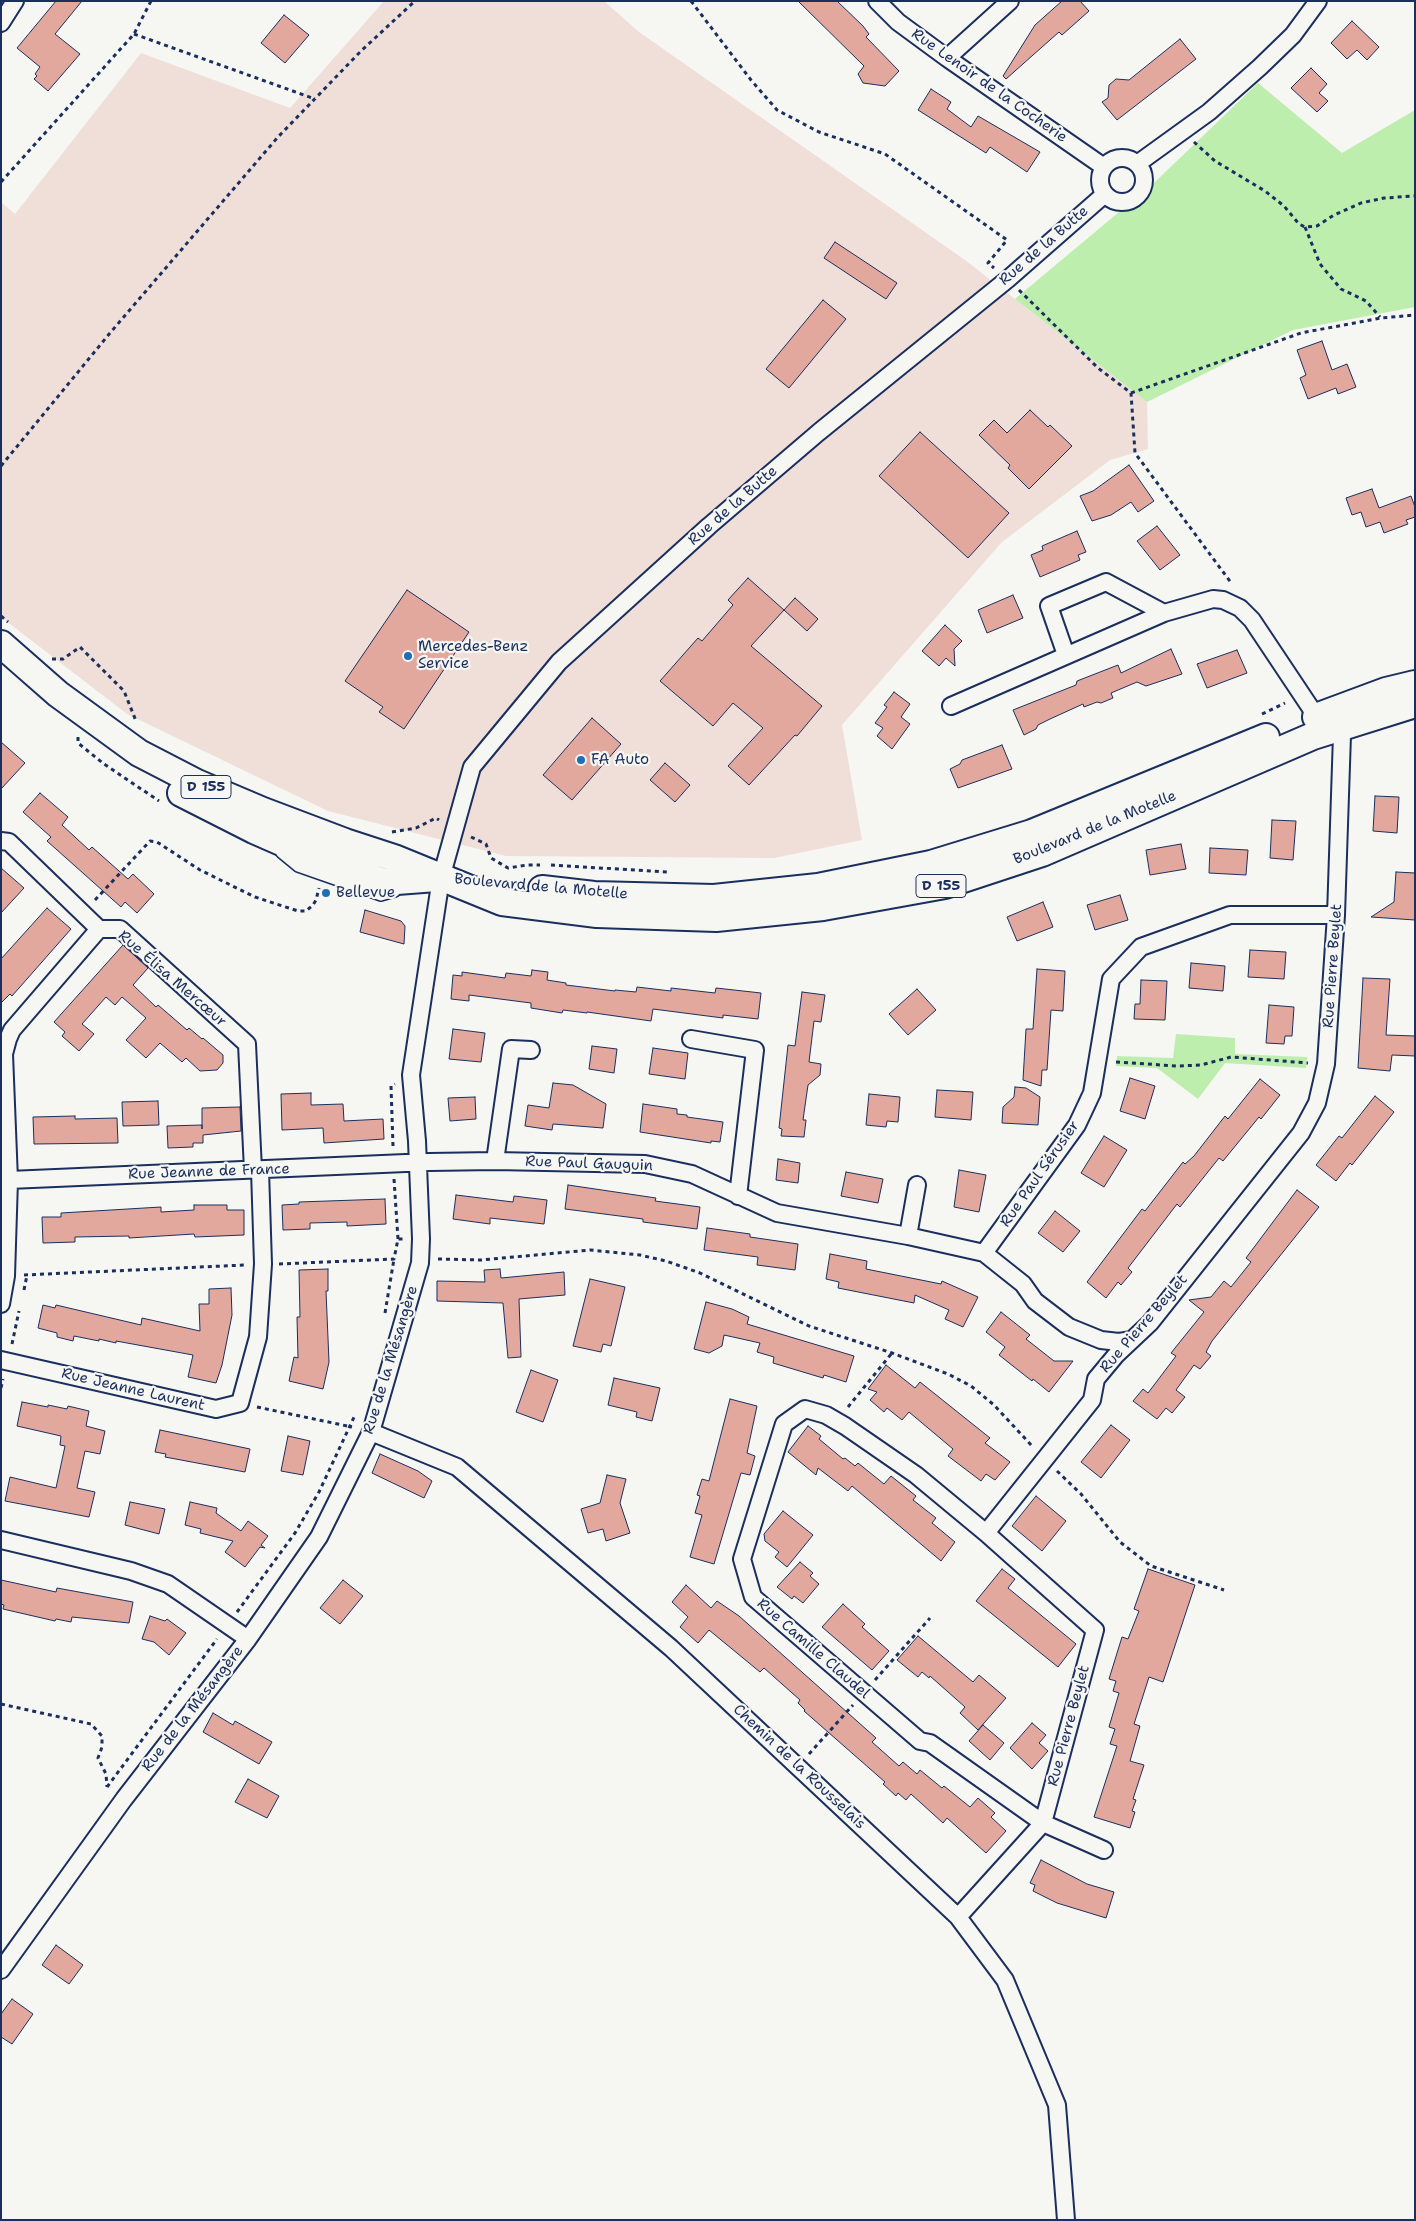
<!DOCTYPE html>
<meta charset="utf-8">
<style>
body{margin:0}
#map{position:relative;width:1416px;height:2221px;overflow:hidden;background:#f6f6f2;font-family:"Shantell Sans",sans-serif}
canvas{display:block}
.frame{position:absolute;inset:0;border:2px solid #1b2f5e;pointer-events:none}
</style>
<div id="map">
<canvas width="1416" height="2221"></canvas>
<div class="frame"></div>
</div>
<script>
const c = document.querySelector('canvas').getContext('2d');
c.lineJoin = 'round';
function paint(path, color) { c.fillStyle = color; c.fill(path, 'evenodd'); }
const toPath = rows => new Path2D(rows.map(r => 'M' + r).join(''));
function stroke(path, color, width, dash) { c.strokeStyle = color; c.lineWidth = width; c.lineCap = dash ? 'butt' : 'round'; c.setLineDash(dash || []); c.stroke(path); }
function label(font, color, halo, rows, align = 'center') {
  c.font = font + ' "Shantell Sans",sans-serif'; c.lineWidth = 4.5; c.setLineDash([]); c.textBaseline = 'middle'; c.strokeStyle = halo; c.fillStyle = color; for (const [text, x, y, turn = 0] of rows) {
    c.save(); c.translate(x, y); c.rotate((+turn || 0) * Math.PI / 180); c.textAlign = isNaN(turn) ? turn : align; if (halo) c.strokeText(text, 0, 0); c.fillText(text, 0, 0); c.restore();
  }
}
paint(toPath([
 [384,1,604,1,639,32,965,260,1147,402,1148,449,1110,460,1002,542,842,725,862,840,774,858,506,856,328,811,127,714,1,617,1,202,15,214,141,53,290,108]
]), '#f0dfd9');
paint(toPath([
 [1258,83,1342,153,1415,110,1415,307,1293,330,1147,402,1015,299,1156,181],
 [1176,1034,1235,1038,1235,1054,1307,1057,1306,1068,1225,1063,1198,1099,1157,1068,1116,1066,1117,1056,1173,1058]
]), '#bdeeae');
const building = toPath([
 [56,1,82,1,55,34,80,54,48,91,34,79,37,76,35,74,40,67,17,48,56,1],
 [798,1,837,1,863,26,869,34,866,37,899,71,885,86,863,83,858,74,864,66,798,1],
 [1062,1,1080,1,1089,11,1062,35,1059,32,1006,79,1003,76,1035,25,1062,1],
 [284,15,309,35,285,63,261,43,284,15],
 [1352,21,1379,47,1367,60,1357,50,1347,59,1331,43,1352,21],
 [1180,39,1196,59,1117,120,1102,102,1108,98,1109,85,1116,79,1129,80,1180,39],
 [1311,68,1327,84,1319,93,1328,101,1317,112,1291,88,1311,68],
 [931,89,951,102,947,109,971,127,978,116,1040,152,1027,172,990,147,986,153,918,110,931,89],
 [835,242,897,283,886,299,824,258,835,242],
 [823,300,846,319,789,388,766,369,823,300],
 [1322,341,1332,370,1347,364,1356,387,1338,394,1336,388,1308,399,1300,378,1306,375,1297,350,1322,341],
 [1030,410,1048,427,1050,425,1072,446,1029,489,1008,468,1010,465,979,435,994,420,1007,433,1030,410],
 [920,432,1009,513,968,558,879,476,920,432],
 [1129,465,1154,501,1138,512,1131,502,1111,515,1092,521,1080,496,1093,491,1129,465],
 [1372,489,1379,508,1411,496,1415,507,1415,517,1406,520,1408,524,1384,533,1380,522,1366,527,1361,512,1352,515,1346,498,1372,489],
 [1157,526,1180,555,1160,570,1137,541,1157,526],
 [1077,531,1086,552,1078,555,1080,560,1040,577,1031,555,1043,550,1042,546,1077,531],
 [748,578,784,610,751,646,822,706,797,736,795,735,749,785,728,766,763,728,733,703,713,726,660,681,698,638,702,641,733,605,728,600,748,578],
 [407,590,469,632,404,729,379,712,383,707,345,681,407,590],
 [1013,595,1023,618,987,633,978,610,1013,595],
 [795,598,818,619,807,631,784,610,795,598],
 [945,625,962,641,954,649,955,666,946,658,939,666,922,651,945,625],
 [1171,649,1182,674,1146,686,1137,682,1111,693,1113,698,1101,703,1097,702,1084,707,1083,704,1050,719,1038,725,1036,729,1024,735,1013,710,1076,685,1077,681,1118,665,1121,673,1171,649],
 [1237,650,1247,673,1207,688,1197,664,1237,650],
 [894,692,910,704,901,717,910,724,892,749,877,736,883,728,875,723,887,707,884,705,894,692],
 [592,718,621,744,572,800,543,775,592,718],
 [1,742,25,763,1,789,1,742],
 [1002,745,1012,769,958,788,950,769,960,764,962,760,1002,745],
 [665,763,690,785,675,802,650,780,665,763],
 [40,793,68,817,62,825,89,850,92,847,128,879,133,874,154,894,137,913,125,902,121,907,47,841,51,837,23,812,40,793],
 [1375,796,1399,797,1397,833,1373,831,1375,796],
 [1272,820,1296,821,1293,860,1270,858,1272,820],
 [1181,844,1186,869,1150,875,1146,850,1181,844],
 [1210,848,1248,850,1246,875,1209,873,1210,848],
 [1,868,24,888,1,913,1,868],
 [1396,872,1415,873,1415,920,1371,917,1394,902,1396,872],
 [1120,895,1128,920,1095,930,1087,905,1120,895],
 [1043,902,1053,927,1017,941,1007,917,1043,902],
 [47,908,71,929,12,996,10,994,1,1003,1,959,47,908],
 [365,910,401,921,405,926,404,944,360,932,365,910],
 [123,945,148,968,133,985,156,1007,158,1005,187,1030,189,1028,202,1039,203,1038,223,1055,223,1063,217,1070,200,1071,186,1058,182,1062,160,1043,146,1058,126,1040,146,1018,122,997,115,1005,106,997,82,1024,94,1034,79,1051,62,1036,65,1032,54,1022,123,945],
 [1250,950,1286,952,1284,979,1248,977,1250,950],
 [1191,963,1225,966,1223,991,1189,988,1191,963],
 [1037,969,1065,971,1063,1011,1051,1010,1047,1070,1042,1070,1041,1086,1023,1080,1026,1029,1033,1029,1037,969],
 [532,970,548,972,547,980,566,983,566,985,615,991,615,990,636,992,637,987,671,991,671,988,715,993,716,988,761,993,758,1019,723,1015,723,1018,653,1009,651,1021,587,1012,587,1013,563,1010,562,1013,531,1008,531,1003,469,995,469,1001,451,999,453,975,462,976,462,972,505,978,506,973,531,976,532,970],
 [1363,978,1390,979,1386,1035,1415,1036,1415,1056,1392,1055,1390,1071,1358,1068,1363,978],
 [1141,980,1167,981,1165,1020,1134,1019,1135,1004,1140,1004,1141,980],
 [917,989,936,1010,908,1035,889,1014,917,989],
 [802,992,825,995,821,1022,814,1021,809,1062,821,1064,820,1075,808,1085,803,1120,806,1120,804,1137,781,1136,782,1129,779,1128,788,1045,795,1046,802,992],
 [1269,1005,1294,1007,1292,1036,1285,1036,1284,1044,1266,1043,1269,1005],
 [453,1029,485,1033,481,1062,449,1059,453,1029],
 [592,1046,617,1049,614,1073,589,1069,592,1046],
 [653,1048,688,1053,685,1079,649,1074,653,1048],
 [1130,1078,1155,1086,1145,1119,1120,1111,1130,1078],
 [1260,1079,1280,1095,1261,1119,1259,1117,1223,1161,1219,1158,1180,1207,1177,1204,1128,1268,1132,1272,1121,1285,1118,1282,1106,1298,1087,1282,1142,1209,1145,1211,1183,1162,1185,1164,1194,1156,1225,1116,1228,1119,1260,1079],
 [553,1083,573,1085,606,1104,603,1128,553,1124,552,1130,525,1126,528,1105,549,1108,553,1083],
 [1015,1087,1026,1088,1040,1097,1038,1125,1002,1123,1003,1107,1014,1097,1015,1087],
 [937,1090,973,1092,971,1120,935,1117,937,1090],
 [311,1093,311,1105,343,1104,344,1121,383,1119,384,1139,324,1143,323,1128,282,1130,281,1094,311,1093],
 [869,1094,900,1097,898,1122,887,1121,886,1127,866,1125,869,1094],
 [1375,1096,1394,1112,1352,1165,1350,1163,1336,1181,1316,1165,1339,1136,1342,1138,1375,1096],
 [475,1097,476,1119,450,1121,448,1098,475,1097],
 [158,1101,159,1125,123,1126,122,1102,158,1101],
 [643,1104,677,1109,677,1114,687,1115,687,1117,723,1122,720,1142,711,1141,711,1143,640,1132,643,1104],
 [240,1107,241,1131,203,1135,203,1143,193,1143,193,1147,168,1148,167,1126,202,1125,202,1129,202,1108,240,1107],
 [75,1116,75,1119,117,1118,118,1143,34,1144,33,1117,75,1116],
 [1104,1136,1127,1150,1104,1187,1081,1173,1104,1136],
 [778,1159,800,1163,798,1183,776,1180,778,1159],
 [959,1170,986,1175,979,1212,954,1207,959,1170],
 [846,1172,883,1179,878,1203,841,1196,846,1172],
 [568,1185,656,1198,655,1201,700,1207,697,1229,643,1222,643,1219,565,1209,568,1185],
 [1297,1190,1319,1207,1212,1341,1206,1352,1211,1356,1200,1369,1194,1365,1176,1390,1185,1397,1172,1413,1166,1408,1157,1419,1133,1401,1143,1389,1148,1393,1176,1356,1171,1353,1204,1312,1189,1300,1211,1297,1224,1281,1231,1287,1251,1262,1246,1258,1297,1190],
 [456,1195,513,1202,514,1196,547,1200,544,1224,490,1218,490,1224,453,1219,456,1195],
 [385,1199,386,1224,347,1226,347,1222,310,1223,310,1229,283,1230,282,1205,299,1204,299,1202,385,1199],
 [194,1205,227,1205,227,1210,244,1210,244,1235,195,1237,194,1234,129,1238,129,1236,75,1237,75,1242,43,1243,42,1217,61,1217,61,1213,161,1207,161,1212,194,1210,194,1205],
 [1055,1211,1080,1231,1063,1252,1038,1233,1055,1211],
 [707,1228,750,1234,750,1237,798,1244,795,1270,757,1265,758,1257,704,1250,707,1228],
 [830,1254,867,1261,866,1269,941,1284,942,1281,978,1297,963,1327,945,1319,949,1310,915,1295,914,1303,838,1288,839,1282,826,1279,830,1254],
 [328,1269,328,1291,326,1291,329,1362,323,1389,289,1381,294,1357,298,1358,297,1317,300,1317,299,1270,328,1269],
 [500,1269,501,1278,564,1272,565,1295,519,1299,521,1357,508,1358,503,1303,437,1301,437,1281,485,1282,484,1270,500,1269],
 [590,1279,625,1287,611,1346,603,1344,601,1352,573,1346,590,1279],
 [231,1288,232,1315,222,1365,216,1383,188,1377,193,1355,116,1341,116,1343,99,1339,99,1341,74,1336,73,1341,57,1337,57,1333,38,1328,43,1305,55,1308,56,1305,141,1325,142,1318,200,1331,199,1304,209,1304,209,1289,231,1288],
 [706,1302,732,1309,749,1317,747,1324,854,1356,846,1382,824,1375,823,1378,773,1363,774,1357,757,1352,760,1343,724,1335,722,1346,709,1353,694,1349,706,1302],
 [1001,1312,1030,1335,1026,1339,1054,1361,1073,1361,1049,1392,1033,1379,1032,1381,999,1355,1005,1347,986,1332,1001,1312],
 [886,1365,915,1388,920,1382,990,1438,985,1443,1010,1462,995,1480,986,1474,981,1481,948,1456,953,1449,909,1412,902,1420,887,1408,884,1412,870,1400,877,1392,868,1389,886,1365],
 [531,1370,558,1380,543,1422,516,1412,531,1370],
 [614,1378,660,1388,652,1421,636,1417,637,1412,608,1405,614,1378],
 [730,1399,757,1406,747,1453,755,1456,750,1475,741,1473,714,1564,690,1557,702,1515,695,1513,700,1496,697,1495,702,1479,709,1481,730,1399],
 [22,1402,48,1407,48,1405,67,1409,68,1406,89,1411,86,1426,105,1431,100,1454,85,1451,77,1488,95,1492,89,1517,5,1501,10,1477,56,1488,65,1446,60,1445,61,1436,17,1426,22,1402],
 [1111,1425,1130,1440,1101,1478,1081,1462,1111,1425],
 [808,1426,821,1436,819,1439,843,1459,845,1458,855,1466,858,1463,884,1484,891,1476,916,1496,913,1500,936,1518,932,1523,955,1542,941,1561,852,1486,848,1491,818,1468,816,1475,788,1452,808,1426],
 [160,1430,250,1449,245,1472,165,1457,166,1454,155,1452,160,1430],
 [288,1436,310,1441,303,1475,281,1471,288,1436],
 [380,1454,418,1471,432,1481,424,1498,372,1473,380,1454],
 [607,1475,626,1479,620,1503,630,1533,606,1541,603,1529,588,1533,581,1509,600,1503,607,1475],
 [1036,1496,1066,1521,1042,1551,1012,1526,1036,1496],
 [130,1502,165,1509,159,1534,125,1525,130,1502],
 [190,1502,217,1508,216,1513,241,1531,248,1521,268,1536,261,1545,265,1548,260,1547,245,1567,225,1552,233,1541,200,1533,201,1529,185,1525,190,1502],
 [783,1511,813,1535,787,1567,775,1557,779,1552,765,1541,764,1534,783,1511],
 [800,1562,813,1573,810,1576,819,1584,803,1603,794,1596,792,1599,777,1587,800,1562],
 [1002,1569,1015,1579,1008,1588,1076,1644,1058,1667,976,1601,1002,1569],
 [1148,1569,1195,1585,1163,1682,1149,1677,1134,1724,1140,1726,1130,1761,1144,1765,1133,1799,1136,1800,1132,1811,1135,1812,1130,1828,1094,1817,1117,1746,1110,1744,1115,1729,1109,1727,1119,1693,1113,1691,1116,1681,1109,1679,1122,1637,1128,1639,1139,1611,1134,1609,1148,1569],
 [1,1580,56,1592,57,1588,133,1602,129,1623,72,1617,71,1622,56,1619,55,1621,3,1609,4,1605,1,1604,1,1580],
 [343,1580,363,1596,340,1624,320,1608,343,1580],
 [686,1585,711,1608,717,1601,739,1616,876,1738,872,1742,899,1766,903,1762,917,1774,920,1770,942,1788,944,1786,970,1807,978,1798,995,1813,991,1817,1006,1831,986,1853,947,1818,943,1823,911,1794,906,1800,898,1793,896,1796,883,1784,885,1782,804,1711,805,1710,798,1703,800,1700,764,1668,760,1672,709,1630,698,1643,680,1627,688,1617,672,1602,686,1585],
 [843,1604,865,1624,862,1627,889,1651,872,1670,822,1627,843,1604],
 [150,1616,165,1621,167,1619,186,1633,169,1655,154,1642,142,1639,150,1616],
 [918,1636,973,1682,979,1675,1006,1698,978,1730,960,1713,965,1707,930,1676,929,1678,922,1672,918,1677,897,1660,918,1636],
 [213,1713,233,1725,235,1721,272,1742,259,1764,203,1732,213,1713],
 [1032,1723,1046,1735,1039,1743,1048,1751,1032,1769,1010,1748,1032,1723],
 [983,1725,1004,1743,990,1760,969,1741,983,1725],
 [248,1779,279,1796,267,1818,235,1802,248,1779],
 [1041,1860,1087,1884,1114,1892,1106,1918,1057,1903,1033,1891,1035,1885,1030,1883,1041,1860],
 [56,1945,83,1965,69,1984,42,1965,56,1945],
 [12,1999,33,2014,12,2044,1,2037,1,2014,12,1999]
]);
paint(building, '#e2a89e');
stroke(building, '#1b2f5e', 1);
const lane = toPath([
 [281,853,298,867,381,896,395,892]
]);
const street = toPath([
 [877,1,898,22,947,58,1104,167],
 [1,23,15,1],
 [947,58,1010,1],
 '1100 180a22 22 0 1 1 44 0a22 22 0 1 1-44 0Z',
 [1137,164,1209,112,1260,67,1293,35,1318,1],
 [1066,655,1049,606,1106,582,1164,613],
 [951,706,1164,613,1213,599,1223,600,1240,608,1252,620,1310,707,1320,726],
 [1,841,9,842,99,929,120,929,247,1044,253,1170],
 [691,1039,755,1050,738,1196],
 [495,1161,511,1049,531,1050],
 [1,1179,9,1180,429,1162,495,1161,645,1164,692,1174,777,1213,908,1236,984,1253,1023,1284,1035,1301,1069,1327,1101,1340,1119,1342,1132,1340],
 [908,1236,917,1185],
 [984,1253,1077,1125,1092,1093,1111,979,1141,947,1230,915,1336,915],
 [1,1304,6,1276,9,1180,4,1054,8,1039,12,1030,99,929],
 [1,1360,216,1409,240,1403,258,1337,263,1264,260,1170],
 [371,1432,457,1467,671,1648,958,1917,1005,1980,1057,2105,1066,2220],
 [986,1533,916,1475,845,1426,826,1415,805,1409,784,1424,742,1559,753,1597,920,1741,930,1743,1043,1823,1104,1850],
 [1,1540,131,1571,168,1584,248,1639],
 [958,1917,1043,1823,1095,1630,986,1533,1092,1400,1096,1379,1116,1355,1150,1323,1301,1133,1317,1103,1326,1064,1336,915,1342,735,1337,719],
 [1,1970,124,1799,248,1639,319,1537,371,1432,420,1263,421,1239,417,1141,411,1075,441,878,472,767,559,662,709,526,819,432,1008,279,1105,194]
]);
const primary = toPath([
 [1,644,58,694,139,753,197,783,263,811,345,842,394,858,502,902,597,914,716,918,823,907,945,885,1042,853,1313,736,1415,704],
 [1316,717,1386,691,1415,684],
 [181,793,254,830,336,866,384,882,436,878],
 [542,889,594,895,714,898,818,887,931,864,1032,833,1266,737]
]);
stroke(lane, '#1b2f5e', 12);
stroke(street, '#1b2f5e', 20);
stroke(primary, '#1b2f5e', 30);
stroke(toPath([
 [691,1,751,80,777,110,819,132,885,154,1007,240,988,263,994,268],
 [134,34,315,99],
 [1194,142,1215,161,1265,191,1284,206,1299,224,1305,227,1317,226,1334,215,1361,203,1384,198,1415,196],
 [1,182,134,34,151,1],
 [1305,227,1320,264,1341,289,1366,301,1380,317],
 [1019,290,1098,368,1131,393,1135,453,1232,584],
 [1131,393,1301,333,1381,318,1415,315],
 [1,466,110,333,278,137,361,51,415,1],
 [1,616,8,622],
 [52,659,63,659,80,647,124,691,136,721],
 [1262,714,1285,703],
 [78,737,78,743,104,764,159,801],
 [392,832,416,828,436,818,439,820],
 [471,837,486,844,491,858,508,868,527,865,540,865],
 [551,865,667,872],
 [95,900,150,841,157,842,200,870,255,897,298,911,306,911,313,905,316,900,319,888],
 [1116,1062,1177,1066,1201,1065,1231,1057,1308,1063],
 [393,1146,391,1086,395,1084],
 [394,1179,398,1239],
 [438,1259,481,1260,590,1250,640,1255,666,1261,700,1273,809,1326,892,1353,948,1374,971,1386,994,1405,1033,1447],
 [279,1264,394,1259,398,1239,405,1239],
 [24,1275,245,1265],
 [24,1290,27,1275],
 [385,1313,394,1259],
 [12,1344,19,1311],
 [1,1388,3,1379],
 [257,1407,352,1427],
 [848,1407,892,1353],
 [1057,1471,1081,1494,1120,1542,1151,1566,1224,1590],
 [237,1612,295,1533,319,1492,355,1415],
 [875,1680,930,1618],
 [1,1704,91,1724,102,1736,102,1747,98,1758,106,1774,107,1787],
 [809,1754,853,1705],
 [107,1787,217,1639]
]), '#1b2f5e', 3, [4, 4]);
stroke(lane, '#f6f6f2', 9);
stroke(street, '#f6f6f2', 16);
stroke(primary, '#f6f6f2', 26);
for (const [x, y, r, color] of [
 [408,656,5,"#1f6fb2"],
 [581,760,5,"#1f6fb2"],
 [326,893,5,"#1f6fb2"]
]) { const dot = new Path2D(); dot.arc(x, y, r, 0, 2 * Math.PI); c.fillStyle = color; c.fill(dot); stroke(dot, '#f6f6f2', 2); }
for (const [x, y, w] of [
 [206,787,50],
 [941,886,50]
]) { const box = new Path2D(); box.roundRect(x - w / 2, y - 11.5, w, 23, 4); c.fillStyle = '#f6f6f2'; c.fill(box); stroke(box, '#1b2f5e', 1); }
label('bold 14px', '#1b2f5e', null, [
 ["D 155",206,787],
 ["D 155",941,886]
]);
label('15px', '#1b2f5e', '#f6f6f2', [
 ["Rue Lenoir de la Cocherie",989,86,35],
 ["Rue de la Butte",1044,246,-41],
 ["Rue de la Butte",733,506,-41],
 ["Boulevard de la Motelle",1095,828,-22],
 ["Boulevard de la Motelle",541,887,5],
 ["Rue Pierre Beylet",1333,966,-86],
 ["Rue Élisa Mercœur",172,979,41],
 ["Rue Paul Gauguin",589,1164,2],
 ["Rue Jeanne de France",209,1172,-2],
 ["Rue Paul Sérusier",1040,1174,-55],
 ["Rue Pierre Beylet",1144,1324,-49],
 ["Rue de la Mésangère",391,1360,-73],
 ["Rue Jeanne Laurent",133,1390,13],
 ["Rue Camille Claudel",813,1649,41],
 ["Rue de la Mésangère",193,1709,-52],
 ["Rue Pierre Beylet",1069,1726,-75],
 ["Chemin de la Rousselais",799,1767,43]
]);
label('15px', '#1b2f5e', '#f6f6f2', [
 ["Mercedes-Benz",418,647],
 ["Service",418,664],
 ["FA Auto",591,760],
 ["Bellevue",336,893]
], 'left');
</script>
